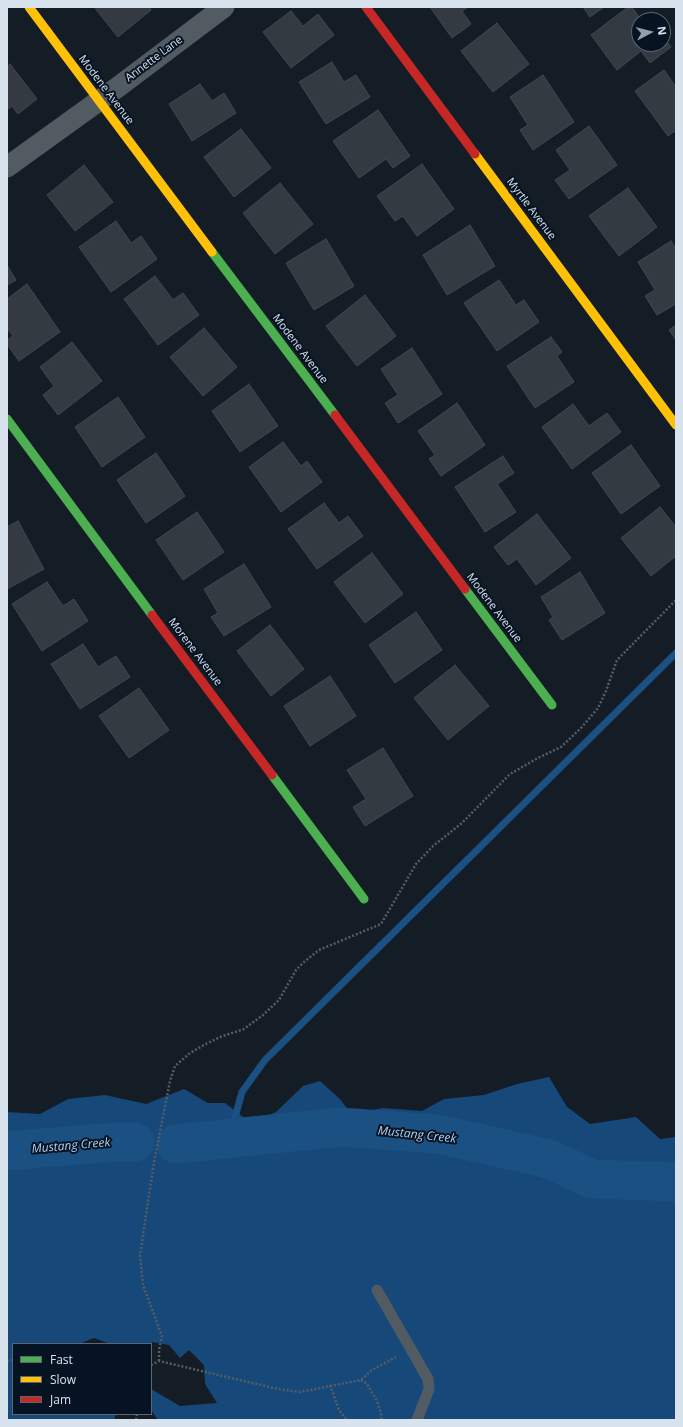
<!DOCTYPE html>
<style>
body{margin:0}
#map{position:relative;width:683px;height:1427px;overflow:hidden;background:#141c25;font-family:"Open Sans",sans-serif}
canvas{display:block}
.frame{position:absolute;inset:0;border:8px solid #d9e3ee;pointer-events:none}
.legend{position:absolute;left:12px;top:1343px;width:140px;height:72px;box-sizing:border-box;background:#051322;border:1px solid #5a6674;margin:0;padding:5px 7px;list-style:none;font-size:12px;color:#d9e3ee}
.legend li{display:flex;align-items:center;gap:8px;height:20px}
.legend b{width:20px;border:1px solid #5a6674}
.north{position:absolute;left:631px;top:12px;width:40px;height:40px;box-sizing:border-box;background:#051322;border:1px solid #5a6674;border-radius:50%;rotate:83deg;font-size:11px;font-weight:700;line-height:16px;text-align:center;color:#d9e3ee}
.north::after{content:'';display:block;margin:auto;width:14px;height:18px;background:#949da8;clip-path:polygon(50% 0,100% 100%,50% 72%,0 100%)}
</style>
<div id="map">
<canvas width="683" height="1427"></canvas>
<div class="frame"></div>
<ul class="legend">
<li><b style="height:5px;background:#4caf50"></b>Fast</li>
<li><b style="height:5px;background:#ffc107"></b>Slow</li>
<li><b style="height:5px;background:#c62828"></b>Jam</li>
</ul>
<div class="north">N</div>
</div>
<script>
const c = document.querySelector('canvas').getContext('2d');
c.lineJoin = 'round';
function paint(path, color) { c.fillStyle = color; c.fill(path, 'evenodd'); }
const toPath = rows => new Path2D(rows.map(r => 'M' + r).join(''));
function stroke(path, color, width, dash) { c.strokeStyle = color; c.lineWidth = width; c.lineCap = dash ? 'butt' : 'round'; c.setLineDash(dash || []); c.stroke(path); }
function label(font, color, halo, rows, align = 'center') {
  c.font = font + ' "Open Sans",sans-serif'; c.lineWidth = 4; c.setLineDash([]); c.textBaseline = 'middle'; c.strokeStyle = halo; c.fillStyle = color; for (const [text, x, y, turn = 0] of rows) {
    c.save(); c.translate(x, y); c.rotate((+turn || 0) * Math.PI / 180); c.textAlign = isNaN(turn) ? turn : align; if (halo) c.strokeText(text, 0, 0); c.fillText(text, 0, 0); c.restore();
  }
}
paint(toPath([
 [549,1077,567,1107,590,1124,636,1117,660,1139,676,1137,676,1420,158,1420,151,1410,151,1389,180,1406,217,1403,205,1384,204,1365,189,1350,180,1358,169,1345,153,1342,148,1344,110,1344,94,1338,79,1344,13,1344,13,1414,116,1414,114,1420,7,1420,7,1112,40,1114,68,1099,105,1095,146,1104,184,1089,208,1103,225,1103,251,1123,276,1112,303,1086,320,1081,340,1099,351,1114,383,1108,422,1111,444,1099,484,1095,517,1084]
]), '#164979');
stroke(toPath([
 [229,1139,242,1092,265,1060,676,653]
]), '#1a5082', 7);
stroke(toPath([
 [176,1144,340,1127,438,1134,549,1159,592,1179,676,1182],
 [7,1151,101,1143,135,1142]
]), '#1a5082', 39);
const building = toPath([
 [94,7,149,7,151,10,118,37,94,7],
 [430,7,468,7,462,11,471,24,452,38,430,7],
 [583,7,604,7,590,17,583,7],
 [628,7,632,7,641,20,639,20,639,44,663,44,663,36,671,47,650,63,641,51,617,70,591,35,628,7],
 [291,11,303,26,318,14,334,35,291,68,263,32,291,11],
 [497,23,529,64,493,92,461,51,497,23],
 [332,62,344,82,356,75,370,97,326,124,299,82,332,62],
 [10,64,37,99,18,114,12,106,7,110,7,67,10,64],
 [664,70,676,87,676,130,668,136,635,91,664,70],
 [543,75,574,122,533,150,520,130,528,125,510,97,543,75],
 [200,84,212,101,224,93,236,113,192,141,169,104,200,84],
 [378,110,410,156,393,168,386,159,359,178,333,141,378,110],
 [589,126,617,165,569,199,555,180,570,170,556,150,589,126],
 [241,129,271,168,234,197,204,157,241,129],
 [422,164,454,209,417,236,403,216,395,221,377,196,422,164],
 [84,165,113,202,75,231,47,195,84,165],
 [280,183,313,224,275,254,243,213,280,183],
 [628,188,657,227,619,256,589,216,628,188],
 [116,221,131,243,141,236,157,259,111,292,79,247,116,221],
 [470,225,495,266,447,295,423,255,470,225],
 [326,239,354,286,314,310,286,263,326,239],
 [671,241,676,249,676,304,657,315,645,296,655,290,638,262,671,241],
 [7,265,16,280,7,285,7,265],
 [155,276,173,300,183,293,199,315,158,345,124,299,155,276],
 [499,280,516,305,524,300,539,322,497,351,464,303,499,280],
 [27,284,60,332,19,361,7,344,7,340,13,336,7,328,7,299,27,284],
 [365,295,396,336,357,366,326,326,365,295],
 [676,325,676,340,669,330,676,325],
 [204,328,237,367,203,396,170,357,204,328],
 [551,337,562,352,557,356,574,382,535,408,507,366,551,337],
 [72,342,102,381,58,415,43,395,54,386,40,367,72,342],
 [412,348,442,394,398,423,385,403,398,395,381,369,412,348],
 [249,384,278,426,240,452,212,411,249,384],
 [118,397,145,437,102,467,75,427,118,397],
 [457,403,485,445,441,476,429,459,435,455,418,431,457,403],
 [573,404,589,426,607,413,621,432,572,469,542,427,573,404],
 [283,442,301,466,307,461,322,482,281,512,249,467,283,442],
 [631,445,660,486,621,514,592,473,631,445],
 [156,453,185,496,146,523,117,480,156,453],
 [503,456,514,473,497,484,516,512,485,532,455,487,503,456],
 [324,503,339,523,348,516,363,536,317,569,288,529,324,503],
 [660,507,676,527,676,556,651,576,621,538,660,507],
 [197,512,224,552,183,580,156,540,197,512],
 [537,514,571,558,536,585,517,559,508,565,494,547,537,514],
 [18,521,44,569,7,589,7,527,18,521],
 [372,553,403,594,365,623,334,582,372,553],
 [244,564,271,607,224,636,211,617,218,613,204,589,244,564],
 [580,572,605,613,562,640,549,620,553,617,541,597,580,572],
 [47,582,63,606,74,599,88,621,42,651,12,604,47,582],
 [416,612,442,650,395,683,369,645,416,612],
 [270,625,304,669,271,696,237,651,270,625],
 [83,644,98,667,116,656,130,677,80,709,51,664,83,644],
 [455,665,489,706,448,740,414,698,455,665],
 [330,676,356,716,310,746,284,706,330,676],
 [139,688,169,730,129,758,99,716,139,688],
 [383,748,413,796,365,826,353,807,366,799,347,770,383,748]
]);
paint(building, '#333a41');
stroke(building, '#414850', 1);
stroke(toPath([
 [7,1361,13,1360],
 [159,1361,159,1350,162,1336,143,1285,140,1255,154,1162,170,1081,175,1066,190,1053,204,1045,220,1037,244,1029,263,1015,279,1000,296,970,305,961,319,950,381,924,416,864,433,846,462,823,510,774,536,759,561,747,581,728,598,708,606,691,617,660,676,600],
 [151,1365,159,1361,278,1389,300,1392,361,1380,372,1370,396,1357],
 [361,1380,367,1384,377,1401,382,1417,381,1420],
 [330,1385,339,1410,347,1420],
 [136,1420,137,1414]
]), '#575d65', 2.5, [2, 2]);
stroke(toPath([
 [377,1290,428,1379,429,1389,417,1420]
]), '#525a62', 11);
stroke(toPath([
 [7,167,118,87,224,7]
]), '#525a62', 21);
stroke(toPath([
 [212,252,335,415],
 [7,419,152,615],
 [465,589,552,705],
 [272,775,364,899]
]), '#4caf50', 9);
stroke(toPath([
 [29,7,212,252],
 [475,154,676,425]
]), '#ffc107', 9);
stroke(toPath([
 [366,7,475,154],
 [335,415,465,589],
 [152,615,272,775]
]), '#c62828', 9);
label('11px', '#d9e3ee', '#051322', [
 ["Annette Lane",154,59,-37],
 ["Modene Avenue",106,90,53],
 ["Myrtle Avenue",531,209,53],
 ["Modene Avenue",300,349,53],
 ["Modene Avenue",494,608,53],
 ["Morene Avenue",195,652,53]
]);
label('italic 12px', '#b3d0f0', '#051322', [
 ["Mustang Creek",417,1135,6],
 ["Mustang Creek",71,1146,-5]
]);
</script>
